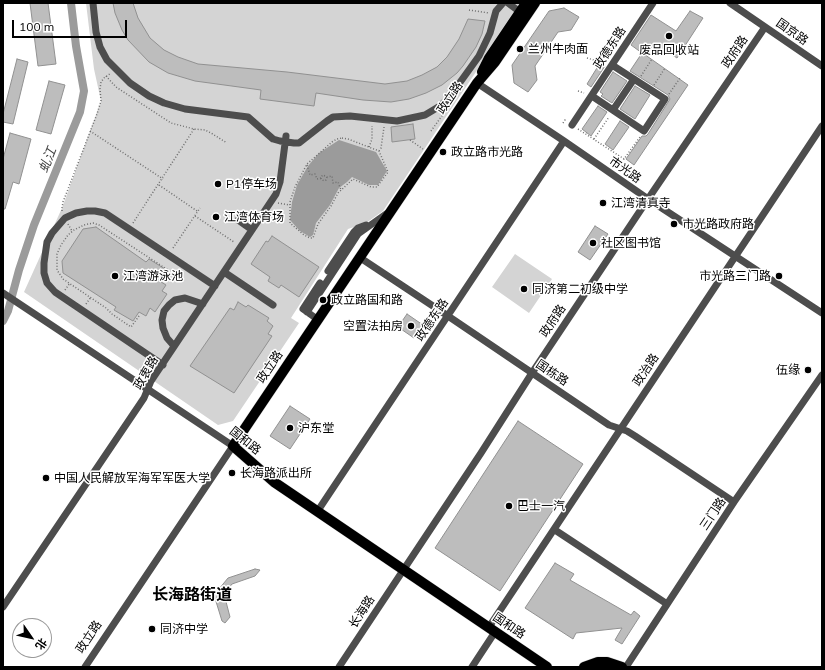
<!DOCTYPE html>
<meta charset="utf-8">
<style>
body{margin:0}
#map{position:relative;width:825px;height:670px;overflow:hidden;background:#fff;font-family:Mulish,"Noto Sans SC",sans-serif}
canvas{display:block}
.frame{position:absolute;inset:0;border:4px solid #000;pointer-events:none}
.north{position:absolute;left:12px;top:618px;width:40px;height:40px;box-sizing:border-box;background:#fff;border:1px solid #999;border-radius:50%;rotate:124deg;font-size:11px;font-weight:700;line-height:16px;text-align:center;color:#000}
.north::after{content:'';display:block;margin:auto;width:14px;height:18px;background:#000;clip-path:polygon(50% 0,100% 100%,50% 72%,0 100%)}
.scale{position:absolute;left:12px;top:20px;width:115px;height:18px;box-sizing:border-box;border:2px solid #000;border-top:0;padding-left:5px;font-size:12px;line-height:14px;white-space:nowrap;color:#000;-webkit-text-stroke:3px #fff;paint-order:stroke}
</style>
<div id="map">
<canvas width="825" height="670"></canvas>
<div class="frame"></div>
<div class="north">北</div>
<div class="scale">100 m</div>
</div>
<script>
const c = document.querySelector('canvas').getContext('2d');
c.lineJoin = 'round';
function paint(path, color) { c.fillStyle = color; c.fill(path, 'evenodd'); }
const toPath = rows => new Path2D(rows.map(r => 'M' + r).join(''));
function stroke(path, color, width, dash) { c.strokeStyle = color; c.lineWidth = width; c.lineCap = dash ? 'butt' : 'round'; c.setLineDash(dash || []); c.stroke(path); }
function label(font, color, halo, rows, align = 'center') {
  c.font = font + ' Mulish,"Noto Sans SC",sans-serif'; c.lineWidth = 3; c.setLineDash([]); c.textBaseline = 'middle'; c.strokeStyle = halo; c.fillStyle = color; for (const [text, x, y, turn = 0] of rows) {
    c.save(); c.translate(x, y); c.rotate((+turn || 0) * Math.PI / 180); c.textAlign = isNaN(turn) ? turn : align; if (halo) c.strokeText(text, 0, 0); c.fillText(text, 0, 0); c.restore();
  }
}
paint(toPath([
 [86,3,519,3,520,6,383,211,366,223,348,229,291,318,299,323,233,421,218,425,24,292,62,208,101,101,94,69],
 [515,254,552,279,529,313,492,287]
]), '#d4d4d4');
paint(toPath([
 [339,140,376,152,387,171,378,185,369,185,352,177,347,182,339,188,330,205,316,223,313,235,310,237,300,231,290,220,292,202,297,185,308,166,319,153]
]), '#9b9b9b');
stroke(toPath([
 [3,321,8,311,19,270,34,225,80,112,84,91,76,46,71,3]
]), '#9b9b9b', 8);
const building = toPath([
 [30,3,48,3,56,64,38,66,30,3],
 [113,3,133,3,138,18,150,38,164,50,178,57,198,64,287,72,385,84,407,81,422,75,437,67,447,57,459,39,468,19,485,21,482,34,476,47,463,66,457,73,442,85,426,93,409,99,391,102,363,100,316,93,314,106,260,99,261,90,195,81,168,73,149,62,128,40,122,30,115,13,113,3],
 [564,8,579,17,571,30,558,32,535,66,537,80,528,92,514,83,512,65,549,11,564,8],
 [690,11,703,18,677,58,665,50,663,52,653,45,646,55,644,54,688,85,634,165,626,159,642,136,646,136,648,134,670,99,668,95,630,71,642,53,631,45,651,15,676,31,690,11],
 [17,59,28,62,13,124,3,122,3,114,17,59],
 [600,63,605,66,591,87,587,84,600,63],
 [613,72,627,81,612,103,601,96,603,94,600,92,613,72],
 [49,81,65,85,51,134,36,130,49,81],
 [635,86,650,95,635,119,620,109,635,86],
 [598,106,607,112,591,136,582,129,598,106],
 [620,121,629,127,613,150,605,144,620,121],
 [413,124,415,139,392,142,391,127,413,124],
 [10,133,31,139,19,184,13,182,5,209,3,209,3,159,10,133],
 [595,226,608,234,590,260,578,252,595,226],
 [96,227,146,262,149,259,165,269,158,280,166,285,162,291,167,294,155,312,150,308,146,316,139,312,133,321,114,310,116,307,63,273,62,261,83,229,96,227],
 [272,236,319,267,299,297,281,285,279,288,268,281,270,277,251,264,266,241,268,242,272,236],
 [238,302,246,307,248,305,269,318,267,321,273,326,268,334,272,336,234,393,190,366,230,308,234,310,238,302],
 [407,314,423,325,414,338,398,327,407,314],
 [290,406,310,419,290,449,270,436,290,406],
 [518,421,583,464,500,591,435,548,518,421],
 [555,563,574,574,570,580,631,615,634,611,640,616,622,644,615,640,622,628,576,633,573,639,525,608,555,563],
 [255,569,260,570,255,576,232,584,224,594,230,617,225,623,222,621,214,595,228,578,255,569]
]);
paint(building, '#bdbdbd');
stroke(building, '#919191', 1);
const major = toPath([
 [535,3,495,62,477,83,233,446,274,482,547,667],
 [482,72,489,58,526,3],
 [584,667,598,662,607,662,622,667]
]);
stroke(major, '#dbdbdb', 11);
stroke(toPath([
 [469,10,489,13],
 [587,58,604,63],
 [106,76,116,87,171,123,194,129,205,130,211,133,227,143],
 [641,76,652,59],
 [654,85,665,68],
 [578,91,584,93],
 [669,94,680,78],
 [563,123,565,120,566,121],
 [578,129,624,159,640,137],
 [90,131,163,179],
 [431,131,444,113],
 [342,138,348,139,379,151,388,172,377,187,371,187,353,179,338,193,331,206,318,224,314,235,313,238,310,238,304,235,290,223,290,202,295,187,307,164,332,142,337,139,342,138],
 [594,139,609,117],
 [410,140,423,149],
 [369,147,372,139,372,126],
 [379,151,381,148,384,127],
 [307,165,310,175,315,174,317,179,321,178],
 [327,177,326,180,324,181,321,179,321,177,323,175,327,177,332,176,333,183,338,182,341,190],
 [159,185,197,211],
 [278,203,290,205],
 [62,211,62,208,63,202,97,114,101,101,100,89,101,82,104,78,111,73],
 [195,216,234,242],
 [133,223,194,129],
 [68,224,72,231],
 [173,248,200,208],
 [65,290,70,283],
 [86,304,91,297],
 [139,316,131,327,112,314,106,308,63,279,57,270,57,254,61,245,68,235,74,230,84,225,93,223,99,225,168,270,161,281]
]), '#6f6f6f', 1.5, [1, 2]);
stroke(toPath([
 [93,3,96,32,100,47,107,60,130,83,149,96,164,103,185,109,248,117,273,139,280,141,294,143,299,143,327,121,333,117,350,116,397,121,425,115,440,106,448,99,479,56,490,33,496,11,503,3],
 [508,3,520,12],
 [730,3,822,66],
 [477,83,564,141,648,199,822,313],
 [592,96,644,131,665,99,612,65],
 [613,110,634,79],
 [572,125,653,3],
 [238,220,252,230],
 [359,257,448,316,609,425,627,431,635,436,734,502],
 [328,271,354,232,358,228,366,225],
 [224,272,273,305],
 [3,293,233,446,85,667],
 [307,312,358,234,386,214],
 [317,319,303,309,320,283],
 [174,346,167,338,163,328,162,320,164,311,169,305,175,300,185,298,203,304],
 [163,365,55,292,47,283,44,273,44,263,47,242,52,233,65,218,76,213,87,211,95,211,105,213,215,286],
 [317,512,564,141],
 [555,530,667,604],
 [3,607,144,398,151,381,276,194,280,182,286,136],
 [489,627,822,126],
 [339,667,481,453,532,373,648,199,765,27],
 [472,667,495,632],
 [626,667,734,502,822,375]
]), '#4d4d4d', 7);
stroke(major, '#000', 10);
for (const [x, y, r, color] of [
 [669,36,4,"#000"],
 [520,49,4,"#000"],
 [443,152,4,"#000"],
 [218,184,4,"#000"],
 [603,203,4,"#000"],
 [216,217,4,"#000"],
 [674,224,4,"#000"],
 [593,243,4,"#000"],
 [115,276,4,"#000"],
 [779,276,4,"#000"],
 [524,289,4,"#000"],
 [323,300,4,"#000"],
 [411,326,4,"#000"],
 [808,370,4,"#000"],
 [290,428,4,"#000"],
 [232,473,4,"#000"],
 [46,478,4,"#000"],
 [509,506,4,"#000"],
 [152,629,4,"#000"]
]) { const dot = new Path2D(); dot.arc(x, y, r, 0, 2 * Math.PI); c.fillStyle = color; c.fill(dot); stroke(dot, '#fff', 1.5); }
label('12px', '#000', '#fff', [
 ["国京路",792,32,35],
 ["政德东路",610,48,-57],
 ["政府路",735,52,-56],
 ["政立路",450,98,-56],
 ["市光路",625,170,35],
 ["政德东路",432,320,-56],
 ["政府路",553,321,-56],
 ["政立路",270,367,-56],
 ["政治路",646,370,-56],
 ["政衷路",146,373,-60],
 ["国栋路",552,373,34],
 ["国和路",245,441,39],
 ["三门路",713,514,-56],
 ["长海路",362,612,-57],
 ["国和路",509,626,34],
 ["政立路",89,637,-56]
]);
label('12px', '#000', '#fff', [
 ["兰州牛肉面",528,49],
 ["废品回收站",669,50,"center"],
 ["政立路市光路",451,152],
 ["P1停车场",226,184],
 ["江湾清真寺",611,203],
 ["江湾体育场",224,217],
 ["市光路政府路",682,224],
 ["社区图书馆",601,243],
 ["江湾游泳池",123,276],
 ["市光路三门路",771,276,"right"],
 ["同济第二初级中学",532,289],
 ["政立路国和路",331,300],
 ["空置法拍房",403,326,"right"],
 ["伍缘",800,370,"right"],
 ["沪东堂",298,428],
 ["长海路派出所",240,473],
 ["中国人民解放军海军军医大学",54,478],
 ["巴士一汽",517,506],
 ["同济中学",160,629]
], 'left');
label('italic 13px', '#3c3c3c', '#fff', [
 ["虬江",48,160,-68]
]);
label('bold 16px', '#000', '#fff', [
 ["长海路街道",192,595]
]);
</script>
